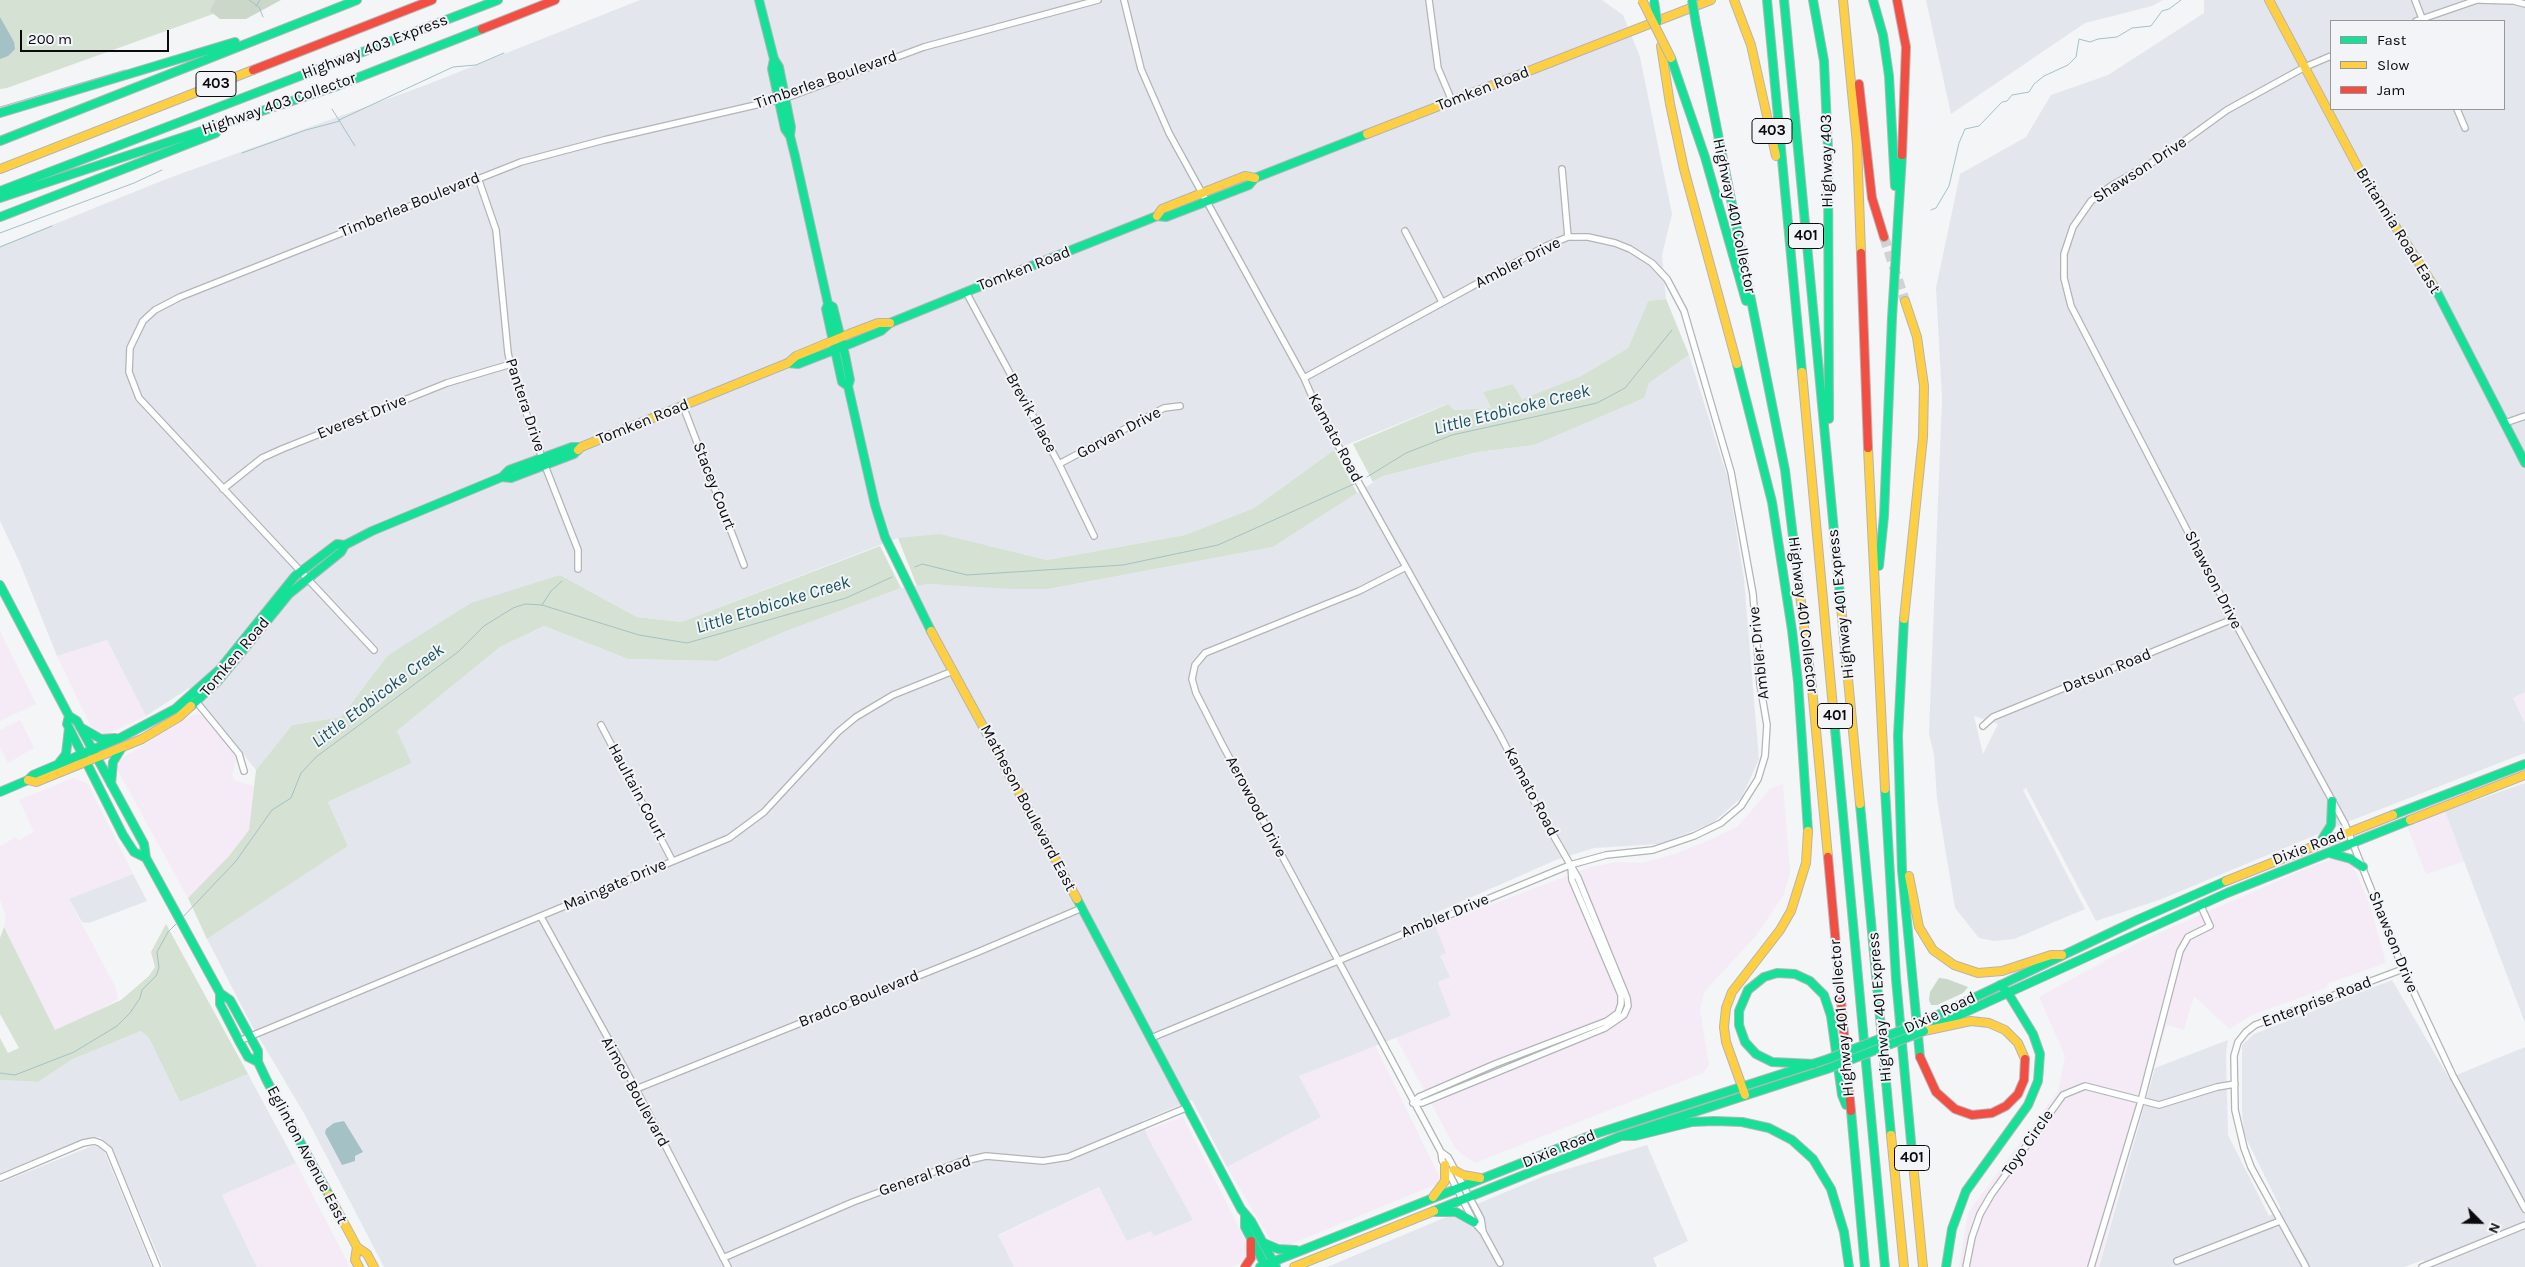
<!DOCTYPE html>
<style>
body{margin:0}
#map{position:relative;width:2525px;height:1267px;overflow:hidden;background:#f3f5f7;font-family:Karla,sans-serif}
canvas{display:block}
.legend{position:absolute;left:2330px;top:20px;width:175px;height:90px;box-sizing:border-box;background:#f2f4f8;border:1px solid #96979a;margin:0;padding:6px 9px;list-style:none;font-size:15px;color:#0b0b0d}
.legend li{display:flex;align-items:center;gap:10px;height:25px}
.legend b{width:25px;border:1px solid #96979a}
.north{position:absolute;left:2455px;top:1197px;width:50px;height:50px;-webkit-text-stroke:4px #f2f4f8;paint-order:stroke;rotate:113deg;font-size:14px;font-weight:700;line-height:20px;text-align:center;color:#0b0b0d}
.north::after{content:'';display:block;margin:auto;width:18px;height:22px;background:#0b0b0d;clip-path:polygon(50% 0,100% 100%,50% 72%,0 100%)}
.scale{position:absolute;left:20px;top:30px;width:149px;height:22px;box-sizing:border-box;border:2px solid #0b0b0d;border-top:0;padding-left:6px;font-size:15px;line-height:18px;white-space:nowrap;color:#0b0b0d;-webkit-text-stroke:4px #f2f4f8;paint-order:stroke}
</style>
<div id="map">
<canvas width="2525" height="1267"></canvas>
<ul class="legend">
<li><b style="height:6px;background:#16e098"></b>Fast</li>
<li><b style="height:6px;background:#ffcf43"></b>Slow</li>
<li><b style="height:6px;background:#f24e42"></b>Jam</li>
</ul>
<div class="north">N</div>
<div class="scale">200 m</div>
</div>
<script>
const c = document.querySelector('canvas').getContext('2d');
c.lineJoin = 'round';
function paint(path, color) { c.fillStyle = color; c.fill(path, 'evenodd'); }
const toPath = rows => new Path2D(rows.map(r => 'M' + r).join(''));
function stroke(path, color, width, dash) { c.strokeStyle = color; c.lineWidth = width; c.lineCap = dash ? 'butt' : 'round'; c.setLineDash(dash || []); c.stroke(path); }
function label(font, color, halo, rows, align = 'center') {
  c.font = font + ' Karla,sans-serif'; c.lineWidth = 4; c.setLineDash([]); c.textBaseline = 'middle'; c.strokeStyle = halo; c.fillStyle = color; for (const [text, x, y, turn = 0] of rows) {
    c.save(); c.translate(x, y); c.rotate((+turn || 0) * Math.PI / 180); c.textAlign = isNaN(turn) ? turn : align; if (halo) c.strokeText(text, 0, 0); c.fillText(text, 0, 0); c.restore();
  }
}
paint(toPath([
 [0,631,36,704,0,721],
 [107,640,146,716,105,735,91,727,57,656],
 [2525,692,2525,723,2513,698],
 [199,714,208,718,237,758,232,775,234,780,254,786,249,830,229,856,188,898,118,771,118,761,192,715],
 [20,720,34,748,8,763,0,747,0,730],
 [74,778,88,784,133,874,69,900,115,986,118,999,86,1017,55,1030,4,927,6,916,0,900,0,846,16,837,18,841,34,832,19,800],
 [1783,784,1790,872,1784,894,1756,936,1705,991,1700,1009,1709,1065,1703,1073,1475,1163,1463,1155,1455,1148,1395,1036,1451,1016,1438,982,1440,956,1446,953,1434,926,1591,867,1618,862,1642,863,1675,854,1714,838,1738,826,1770,789],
 [2445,811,2465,861,2426,874,2407,826],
 [2336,858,2341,858,2353,865,2371,908,2386,963,2329,983,2326,988,2250,1016,2229,1029,2194,996,2184,1030,2167,1025,2164,1032,2098,1267,1959,1267,1968,1213,2058,1091,2065,1056,2039,997,2143,940,2312,866],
 [1375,1045,1442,1182,1286,1246,1271,1241,1227,1167,1321,1117,1299,1076],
 [1183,1117,1247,1243,1249,1248,1246,1259,1233,1267,1014,1267,998,1236,1099,1187,1152,1231,1154,1236,1148,1138,1145,1131],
 [296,1163,350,1267,257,1267,222,1195]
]), '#f4ebf6');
paint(toPath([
 [640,0,1602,0,1623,15,1640,57,1672,214,1662,255,1666,299,1648,301,1628,348,1581,376,1522,399,1513,384,1483,392,1491,408,1454,410,1447,404,1334,450,1254,508,1185,535,1047,560,989,546,898,538,681,622,637,617,560,575,387,656,341,717,292,725,256,770,189,688,146,716,107,640,57,656,19,561,0,521,0,246,169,178,426,85],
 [1926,0,2163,0,2152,6,2085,23,1951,114],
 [2204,0,2525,0,2525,692,2513,698,2525,723,2525,753,2350,821,2159,900,2096,921,2026,788,2023,790,2085,909,2014,939,1994,941,1979,938,1955,908,1937,799,1934,755,1929,734,1942,399,1936,288,1960,174,2026,137,2051,95,2108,75,2204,13],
 [2331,21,2504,21,2504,109,2331,109],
 [1974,716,1998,724,1983,754],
 [1689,355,1728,479,1744,579,1759,759,1742,797,1713,823,1660,844,1594,848,1556,860,1431,915,1446,953,1440,956,1450,977,1438,982,1451,1016,1299,1076,1321,1117,1227,1167,1192,1100,1142,1121,1148,1138,1193,1220,1154,1236,1151,1231,1127,1241,1099,1187,998,1235,1014,1267,384,1267,305,1115,251,1024,207,939,348,846,328,802,412,763,397,731,500,647,544,626,628,659,717,661,784,632,901,588,929,584,1048,589,1273,547,1383,476,1478,452,1534,445,1649,383],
 [2525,783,2525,1023,2445,811],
 [133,874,147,901,89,923,82,922,69,899],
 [2392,980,2449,1078,2525,1047,2525,1267,2427,1267,2423,1260,2404,1267,2099,1267,2155,1068,2228,1040,2226,1054,2228,1135,2269,1216,2281,1209,2244,1134,2242,1111,2242,1045,2254,1034],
 [141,1031,149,1038,180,1102,248,1074,296,1163,222,1195,257,1267,163,1267,113,1150,100,1137,84,1139,0,1174,0,1080,38,1082,73,1059],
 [1647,1145,1688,1241,1653,1258,1657,1267,1327,1267,1544,1176],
 [92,1146,101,1147,105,1153,152,1267,0,1267,0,1183]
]), '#e3e7ed');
paint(toPath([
 [0,0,252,0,7,88,0,89],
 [1666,299,1689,355,1649,383,1644,398,1534,445,1478,452,1383,476,1373,482,1353,444,1448,404,1454,410,1491,408,1483,392,1513,384,1522,399,1581,376,1628,348,1648,301],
 [1334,450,1357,493,1273,547,1048,589,1013,589,929,584,917,586,898,538,940,534,1047,560,1185,535,1254,508],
 [880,546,901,588,784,632,717,661,628,659,544,626,500,647,397,731,412,763,328,802,348,846,207,939,188,898,229,856,249,830,256,770,292,725,341,717,387,656,471,603,560,575,637,617,681,622],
 [166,924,248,1074,180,1102,149,1038,141,1031,73,1059,38,1082,0,1080,0,1038,8,1053,19,1048,0,1014,0,938,4,927,55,1030,121,1000,149,976,155,967,151,952]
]), '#d5e1d2');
paint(toPath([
 [215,0,281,0,246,19,220,19,210,11],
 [1939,978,1947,979,1968,987,1963,993,1937,1005,1931,1005,1929,1000,1930,992]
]), '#cbd7c9');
paint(toPath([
 [0,17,14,42,15,49,8,56,0,59],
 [344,1121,363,1152,355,1156,355,1161,342,1165,325,1133,326,1129,334,1123]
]), '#a4c1c5');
stroke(toPath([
 [249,0,259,7,263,17],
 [256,6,260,0],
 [0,107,125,70],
 [332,109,355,146],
 [339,120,453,67,476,65,504,53],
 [242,153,306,130,340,121],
 [1931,210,1936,208,1949,186,1959,143,1965,129,1979,126,2002,102,2007,101,2012,95,2029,92,2034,84,2044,76,2068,65,2076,57,2079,39,2090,42,2098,39,2117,37,2132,28,2151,26,2162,11,2169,9,2181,0],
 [0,233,134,183,162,170],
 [0,247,52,226],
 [1367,477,1406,453,1452,435,1597,403,1625,388,1672,330],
 [915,567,922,564,967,575,1123,565,1218,545,1354,484],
 [542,605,551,591,562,581],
 [182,918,236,861,272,810,291,798,301,773,316,757,458,652,484,626,513,608,525,604,542,605,639,635,687,643,846,598,892,577],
 [0,1073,15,1075,74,1052,117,1026,130,1013,140,998,142,990,156,976,159,968,157,952,168,932,177,923]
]), '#a4c1c5', 1);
stroke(toPath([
 [1884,237,1905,301]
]), '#d0d2d4', 10, [10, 5]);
const street = toPath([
 [1124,0,1141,69,1169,133,1304,378,1317,408,1500,735,1537,807,1578,878,1627,998,1628,1006,1624,1015,1605,1028,1422,1103,1413,1103],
 [1429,0,1438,68,1452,101],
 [2415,0,2423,21],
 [2479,0,2514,1,2525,4],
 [2416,21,2477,0],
 [2331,56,2305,67,2227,110,2165,155,2111,186,2091,201,2073,227,2064,254,2064,278,2071,306,2233,619,2345,824,2403,969,2453,1076,2525,1209],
 [2457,109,2465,128],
 [1562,169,1568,237],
 [478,178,496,230,508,353,513,375,542,458,578,550,578,569],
 [1405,231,1442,302],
 [966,292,1059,464,1094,536],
 [683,406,744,565],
 [2505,423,2525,416],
 [1059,464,1164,408,1180,406],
 [223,489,262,458,282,449,447,383,511,364],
 [1406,567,1359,591,1205,653,1195,665,1192,679,1196,693,1222,744,1441,1152,1442,1160,1474,1222,1483,1232,1500,1263],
 [374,650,139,398,129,372,130,348,143,321,155,310,180,297,521,162,604,140,786,98,924,47,1098,0],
 [195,700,239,754,244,771],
 [601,725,672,860],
 [1983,726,1993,717,2233,619],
 [541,917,636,1089,728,1267],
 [1151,1038,1570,865,1606,855,1653,850,1694,836,1721,823,1741,806,1758,779,1765,756,1767,725,1760,684,1753,594,1731,472,1684,311,1667,279,1652,263,1630,249,1615,243,1588,237,1568,237,1546,246,1304,378],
 [239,1041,729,838,764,812,838,732,856,717,893,695,953,671],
 [636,1089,978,952,1082,908],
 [1413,1103,1419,1097,1495,1064,1607,1021,1618,1013,1621,1004,1621,995,1572,880,1571,867],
 [1441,1152,1448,1157,1481,1219,1483,1232],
 [0,1178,83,1143,94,1141,100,1143,109,1150,157,1267],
 [723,1258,853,1202,960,1162,986,1156,1043,1161,1068,1157,1188,1107],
 [2177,1261,2280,1221],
 [1966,1267,1972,1237,1980,1214,1991,1195,2063,1095,2085,1086,2159,1105,2217,1087,2235,1084],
 [2091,1267,2141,1101,2180,951,2188,937,2210,926,2200,904],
 [2306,1267,2251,1167,2244,1148,2235,1110,2234,1056,2238,1042,2246,1032,2255,1025,2403,969],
 [2422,1267,2525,1225]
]);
const fast = toPath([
 [759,0,774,59,779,67,791,127,790,136],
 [1767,0,1802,372],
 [1784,0,1841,606],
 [1813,0,1824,61,1828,149,1829,419],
 [1873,0,1883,35,1889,76,1895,186],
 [1696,24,1785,470,1798,579],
 [1671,58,1705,157,1746,301],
 [774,59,772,69,785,129,790,136,795,156,828,304,826,309,842,382,848,386],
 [0,113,235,42],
 [0,141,357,0],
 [0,191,498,0],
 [0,198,334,87,482,29],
 [0,217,216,133],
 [2435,288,2525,463],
 [828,304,833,307,845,355,850,380,848,386,875,505,885,537,931,631],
 [788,363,798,364,852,343,881,331,890,323,966,292,1157,216,1166,217,1249,185,1255,178,1367,134],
 [1737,364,1772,502,1792,630,1798,682,1808,831],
 [502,477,509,470,572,447,581,447],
 [1879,566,1884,516,1892,318,1902,155],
 [0,585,69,716,77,721,144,844,146,858,220,993,230,1000,258,1051,258,1062,267,1081,329,1195],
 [1904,619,1898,736,1902,870,1920,1057],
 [191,706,218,681,289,594,341,552,345,545],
 [1833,708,1885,1267],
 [69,716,67,724,123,835,134,852,146,858],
 [80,727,101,739,115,738],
 [59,763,66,754,69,728],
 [111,784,113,762,121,749],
 [1885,789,1896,979,1913,1163],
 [0,792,28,780,33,775,122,737,175,709,220,669,295,576,337,544,345,545,372,531,502,477,511,478,574,454,578,450],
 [1860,804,1891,1135],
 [2393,815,2525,764],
 [2321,841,2331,825,2332,801],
 [2329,853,2351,859,2363,867],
 [1077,899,1241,1209,1251,1221,1276,1267],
 [220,993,220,1004,239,1041,248,1057,258,1062],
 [1923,1022,2137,920,2226,881],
 [1935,1026,2227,893,2410,820],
 [1814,1064,1772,1062,1756,1054,1745,1042,1739,1025,1739,1011,1748,990,1764,977,1777,973,1795,974,1810,981,1824,995,1831,1016,1842,1095,1846,1105],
 [1851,1111,1865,1267],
 [1621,1136,1635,1136,1692,1122,1714,1121,1742,1122,1769,1128,1792,1140,1813,1159,1831,1189,1844,1232,1849,1267],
 [1434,1211,1621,1136,1827,1069],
 [1435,1212,1456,1212,1474,1222],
 [1245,1216,1245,1227,1266,1267],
 [1264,1243,1278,1249,1296,1250],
 [1260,1267,1592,1135,1828,1059],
 [1946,1267,1952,1229,1966,1191,2028,1105,2038,1081,2040,1054,2033,1034,2008,993,2000,985]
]);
const slow = toPath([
 [1734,0,1751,45,1776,156],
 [1843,0,1857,144,1861,253],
 [2269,0,2361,173,2435,288],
 [1661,46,1670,104,1684,169,1737,364],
 [1367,134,1711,0],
 [0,169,253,70],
 [1157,216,1162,209,1245,176,1255,178],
 [1802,372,1833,708],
 [1868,448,1885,789],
 [578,450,581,447,788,363,796,356,849,334,878,323,890,323],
 [1798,579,1812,688,1828,857],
 [1841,606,1860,804],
 [1904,619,1923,437,1924,386,1917,337,1905,301],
 [931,631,1077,899],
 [28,780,36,782,142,739,179,717,191,706],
 [2410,820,2525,775],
 [1909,876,1919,927,1933,950,1954,965,1978,973,2002,971,2051,955,2062,955],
 [2226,881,2393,815],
 [1924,1031,1971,1021,1989,1023,2005,1030,2018,1043,2025,1059],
 [1745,1095,1726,1042,1724,1027,1726,1008,1732,992,1780,930,1791,911,1806,863,1808,831],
 [1891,1135,1904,1267],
 [1913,1163,1923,1267],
 [1454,1170,1463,1175,1480,1178],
 [329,1195,357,1247,367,1254,374,1267],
 [1433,1197,1445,1181,1445,1165],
 [357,1247,355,1260,359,1267],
 [1294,1267,1434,1211]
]);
const jam = toPath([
 [1897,0,1906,47,1902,155],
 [482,29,555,0],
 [253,70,432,0],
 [1859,84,1872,198,1884,237],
 [1861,253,1868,448],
 [1828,857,1851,1111],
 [1920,1057,1936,1092,1955,1109,1972,1115,1992,1113,2006,1106,2018,1094,2024,1080,2025,1059],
 [1245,1267,1251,1258,1251,1241]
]);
stroke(street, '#b3b4b6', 8);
stroke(fast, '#b3b4b6', 10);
stroke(slow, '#b3b4b6', 10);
stroke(jam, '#b3b4b6', 10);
stroke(street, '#fdfefe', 5.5);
stroke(fast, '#16e098', 8);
stroke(slow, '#ffcf43', 8);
stroke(jam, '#f24e42', 8);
const fastBridge = toPath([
 [1692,0,1696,24],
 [1654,1,1657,22],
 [1828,1059,1923,1022],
 [1827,1069,1924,1031]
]);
const slowBridge = toPath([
 [1642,0,1671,58]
]);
stroke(fastBridge, '#b3b4b6', 10, []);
stroke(slowBridge, '#b3b4b6', 10, []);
stroke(fastBridge, '#16e098', 8);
stroke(slowBridge, '#ffcf43', 8);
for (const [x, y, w] of [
 [216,84,40],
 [1772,131,40],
 [1806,236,35],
 [1835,716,35],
 [1912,1158,35]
]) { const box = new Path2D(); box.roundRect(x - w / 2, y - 12.5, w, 25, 4); c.fillStyle = '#f2f4f8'; c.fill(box); stroke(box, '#0b0b0d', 1); }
label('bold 15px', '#0b0b0d', null, [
 ["403",216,84],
 ["403",1772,131],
 ["401",1806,236],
 ["401",1835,716],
 ["401",1912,1158]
]);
label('16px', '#0b0b0d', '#f2f4f8', [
 ["Highway 403 Express",375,47,-21],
 ["Timberlea Boulevard",826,80,-19],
 ["Tomken Road",1483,89,-21],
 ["Highway 403 Collector",279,104,-19],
 ["Highway 403",1827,161,-91],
 ["Shawson Drive",2140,170,-33],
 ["Timberlea Boulevard",410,205,-22],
 ["Highway 401 Collector",1734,216,78],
 ["Britannia Road East",2398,231,58],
 ["Ambler Drive",1518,263,-27],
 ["Tomken Road",1024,269,-21],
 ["Pantera Drive",525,405,72],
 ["Brevik Place",1031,413,61],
 ["Everest Drive",362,417,-22],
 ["Tomken Road",643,422,-22],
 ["Gorvan Drive",1119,433,-28],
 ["Kamato Road",1335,438,62],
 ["Stacey Court",714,486,69],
 ["Shawson Drive",2213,580,63],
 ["Highway 401 Express",1841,604,-96],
 ["Highway 401 Collector",1803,615,83],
 ["Ambler Drive",1759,653,-96],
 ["Tomken Road",235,657,-50],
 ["Datsun Road",2107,671,-22],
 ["Haultain Court",637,792,62],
 ["Kamato Road",1531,792,62],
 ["Aerowood Drive",1256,807,62],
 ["Matheson Boulevard East",1028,808,62],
 ["Dixie Road",2309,847,-21],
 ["Maingate Drive",615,885,-23],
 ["Ambler Drive",1445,916,-22],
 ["Shawson Drive",2393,942,68],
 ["Bradco Boulevard",859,999,-22],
 ["Enterprise Road",2317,1002,-21],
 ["Highway 401 Express",1880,1007,-95],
 ["Dixie Road",1940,1013,-25],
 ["Highway 401 Collector",1842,1018,-95],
 ["Aimco Boulevard",635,1092,61],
 ["Toyo Circle",2028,1143,-55],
 ["Dixie Road",1559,1149,-22],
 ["Eglinton Avenue East",307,1155,62],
 ["General Road",925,1176,-19]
]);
label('italic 18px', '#155157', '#f2f4f8', [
 ["Little Etobicoke Creek",1512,410,-14],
 ["Little Etobicoke Creek",773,605,-17],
 ["Little Etobicoke Creek",378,696,-37]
]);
</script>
